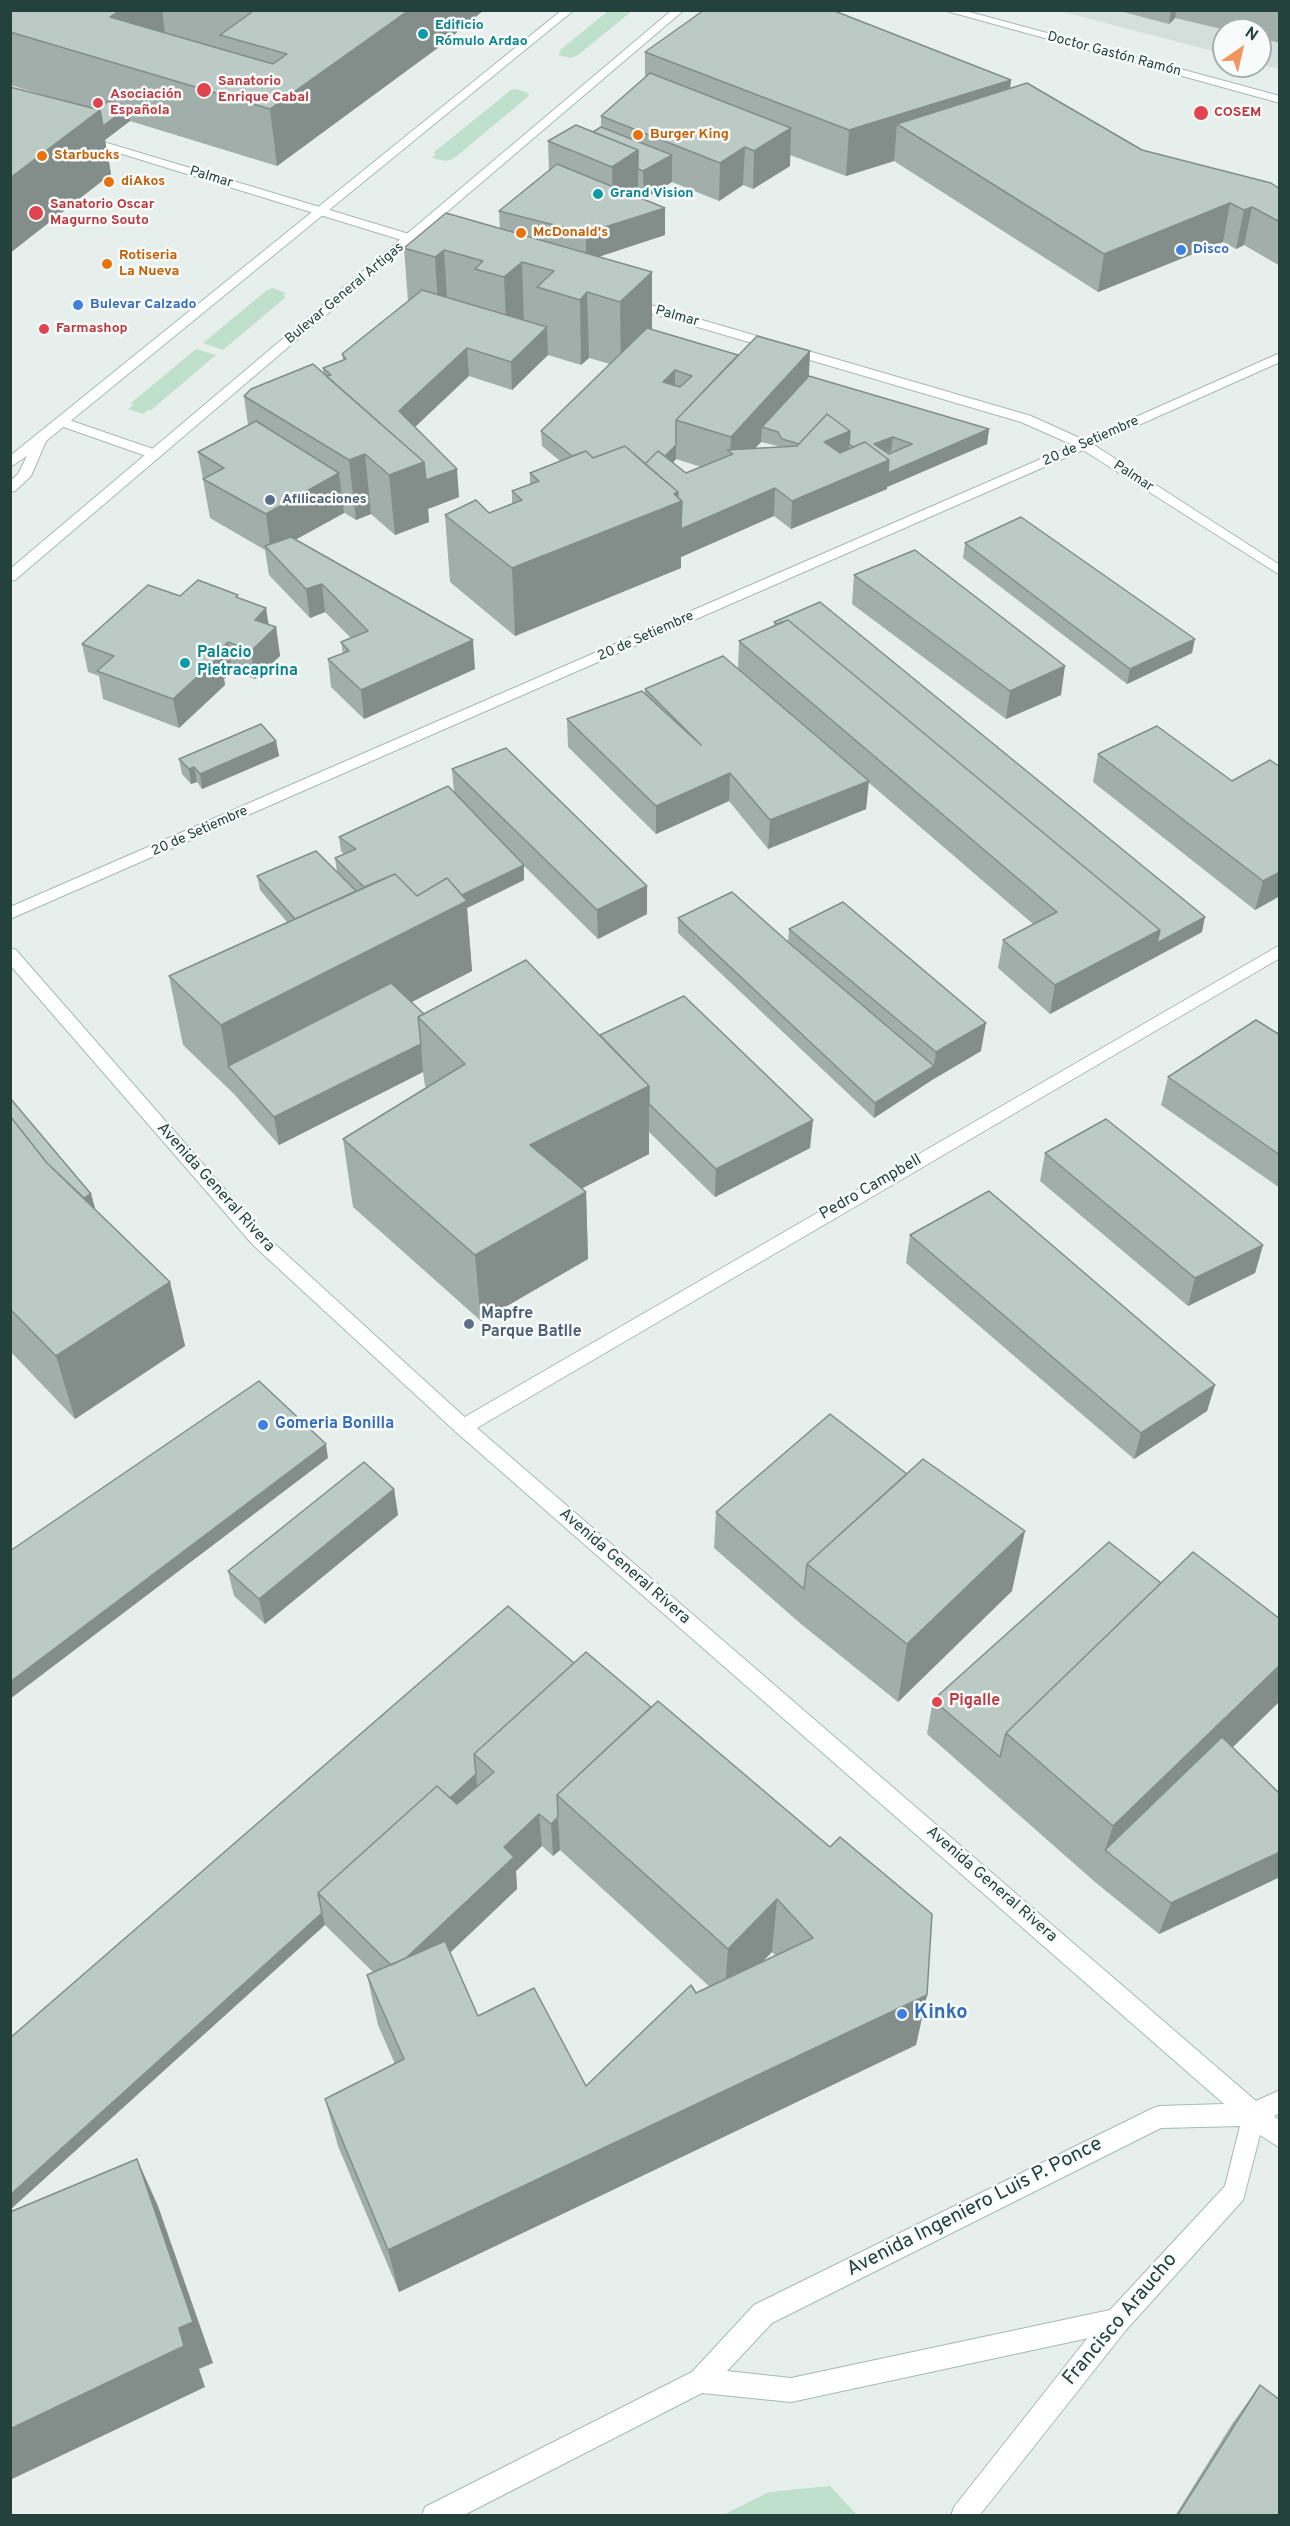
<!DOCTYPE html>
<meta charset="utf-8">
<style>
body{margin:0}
#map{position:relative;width:1290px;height:2526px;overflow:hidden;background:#e6efec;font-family:Overpass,sans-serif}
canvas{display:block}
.frame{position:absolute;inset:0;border:12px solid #24423d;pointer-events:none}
.north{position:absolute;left:1212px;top:18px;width:60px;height:60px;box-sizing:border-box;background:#f7fbf9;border:2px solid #a3b1ae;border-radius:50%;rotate:34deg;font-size:16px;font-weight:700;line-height:24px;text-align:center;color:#24423d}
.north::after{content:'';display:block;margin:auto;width:21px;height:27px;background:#f3955f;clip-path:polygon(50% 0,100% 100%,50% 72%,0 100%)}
</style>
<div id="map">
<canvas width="1290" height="2526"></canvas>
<div class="frame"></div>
<div class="north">N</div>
</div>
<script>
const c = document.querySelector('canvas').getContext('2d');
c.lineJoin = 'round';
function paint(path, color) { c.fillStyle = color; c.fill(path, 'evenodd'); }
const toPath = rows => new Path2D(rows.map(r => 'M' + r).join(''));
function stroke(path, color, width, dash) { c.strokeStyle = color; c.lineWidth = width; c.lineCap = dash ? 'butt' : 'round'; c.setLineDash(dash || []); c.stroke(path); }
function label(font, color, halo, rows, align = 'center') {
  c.font = font + ' Overpass,sans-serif'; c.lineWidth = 5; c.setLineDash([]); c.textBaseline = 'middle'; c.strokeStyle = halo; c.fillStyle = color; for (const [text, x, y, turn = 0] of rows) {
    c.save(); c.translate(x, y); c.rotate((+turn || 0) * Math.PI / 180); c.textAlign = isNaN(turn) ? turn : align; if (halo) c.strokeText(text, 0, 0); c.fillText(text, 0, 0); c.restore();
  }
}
paint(toPath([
 [1060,11,1279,11,1279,69,1260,64,1260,30,1224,30,1224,54]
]), '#d4dfdb');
paint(toPath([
 [608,11,632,11,578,55,571,58,558,55,561,52,559,51],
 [516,89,529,93,527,95,530,95,453,159,446,161,432,158,436,154,433,153,511,90],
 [272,288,286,293,283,296,286,297,223,350,203,343,266,291],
 [196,349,216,355,151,410,148,410,143,414,128,409,133,405,131,403],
 [830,2486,857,2515,723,2515,769,2492]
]), '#bfe0cc');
const street = toPath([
 [943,10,962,10,1280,96,1280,103,943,10],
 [84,136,429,240,431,243,425,247,421,246,80,141,78,139,84,136],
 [630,299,1031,416,1084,440,1280,353,1280,362,1094,445,1280,565,1280,575,1083,450,10,919,10,907,1073,445,1021,422,626,306,624,303,630,299],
 [63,418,159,451,161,454,159,457,149,457,58,425,56,422,58,419,63,418],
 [1280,945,1280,958,470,1432,463,1435,456,1432,454,1427,456,1422,1280,945],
 [1117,2309,1126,2312,1129,2321,1126,2330,979,2516,951,2516,954,2507,1108,2312,1117,2309]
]);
const secondary = toPath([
 [562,10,574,10,46,441,31,476,15,491,10,492,10,481,18,474,27,456,10,467,10,456,562,10],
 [672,10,684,10,15,580,10,581,10,569,672,10],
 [10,948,16,950,265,1235,470,1422,1256,2101,1280,2090,1280,2113,1274,2116,1280,2121,1280,2148,1260,2135,1243,2200,1126,2330,791,2402,702,2393,462,2516,422,2516,425,2507,692,2372,754,2305,1151,2109,1159,2106,1224,2104,456,1432,253,1245,10,965,10,948],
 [1240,2126,1225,2186,1110,2310,791,2378,727,2371,772,2323,1161,2128,1240,2126]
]);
stroke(street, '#a8b8b4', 2);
stroke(secondary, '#a4bbb5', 2);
paint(street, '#fff');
paint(secondary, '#fff');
paint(toPath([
 [10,10,484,10,439,47,277,166,130,121,105,140,111,174,10,253,10,87,63,101,10,85],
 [1116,10,1280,10,1280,43,1260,38,1260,30,1226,30,1175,18,1169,24],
 [645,52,1011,80,1010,89,1142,150,1280,189,1280,266,1244,245,1236,249,1223,242,1098,292,894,161,846,176,790,155,790,166,753,189,743,185,719,201,672,182,644,199,638,196,665,208,665,235,598,257,652,329,738,355,810,351,809,376,989,429,987,444,887,487,887,489,791,529,774,516,681,557,681,568,515,636,450,582,445,515,489,513,512,504,512,491,530,484,530,473,560,461,542,446,541,431,610,364,589,358,581,365,548,355,512,390,469,376,415,427,459,497,428,509,429,522,395,535,371,514,356,520,343,512,344,513,295,540,475,669,364,719,331,687,328,659,343,653,341,642,351,638,325,612,310,618,269,575,265,550,210,518,198,452,248,425,244,396,323,373,323,368,343,360,342,354,408,301,404,248,500,229,499,211,549,170,548,141,593,132,601,127,601,116,645,77],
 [761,442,778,446,778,447,755,448],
 [676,459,701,467,686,473,673,463],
 [965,543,1192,653,1127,684,963,558],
 [854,575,1061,695,1006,719,852,604],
 [180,596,239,599,269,625,276,627,280,656,255,679,232,671,224,679,225,685,179,728,103,699,99,676,88,672,82,644],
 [774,622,1202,932,1050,1014,998,968,1003,940,1033,924,868,782,866,809,768,849,729,801,656,834,568,747,567,719,645,693,645,689,738,669,739,641,774,626],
 [276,741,279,756,202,789,197,782,191,784,182,774,179,759],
 [1098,754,1232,781,1280,896,1255,910,1093,782],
 [452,769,647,886,647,914,598,939,524,866,524,880,467,908,472,971,411,1002,424,1014,600,1035,810,1148,715,1197,649,1132,649,1154,582,1188,586,1192,588,1259,481,1321,353,1207,343,1139,427,1088,425,1086,423,1072,279,1145,234,1094,183,1045,169,976,287,922,260,890,257,876,337,872,335,858,344,854,341,851,339,837,454,793],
 [678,918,788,942,789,929,981,1051,932,1080,874,1118,678,933],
 [1280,1035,1280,1188,1161,1105,1168,1077],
 [10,1098,91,1194,95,1208,94,1208,170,1282,185,1346,75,1419,10,1351],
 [1045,1153,1263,1245,1255,1273,1188,1306,1040,1181],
 [910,1235,1215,1385,1207,1411,1134,1459,906,1263],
 [394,1489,398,1515,265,1624,234,1596,228,1571],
 [716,1512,1012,1591,898,1702,801,1624,714,1548],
 [1161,1583,1280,1619,1280,1701,1233,1747,1280,1794,1280,1877,1159,1934,1095,1882,927,1734,933,1700],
 [508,1606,927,1995,916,2045,399,2292,338,2146,325,2099,395,2064,378,2025,367,1975,373,1972,325,1925,10,2038],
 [542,1846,553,1856,560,1850,710,1987,696,1993,586,2086,478,2016,450,1953,517,1889,516,1871],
 [772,1952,776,1956,761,1963],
 [1260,2385,1280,2516,1175,2516,1232,2424]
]), '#a1aea9');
paint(toPath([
 [120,10,162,10,166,42,110,17],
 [409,10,484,10,439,47,277,166,270,109],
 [1171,10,1176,10,1175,18,1169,24],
 [1011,80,1005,126,897,124,894,161,846,176,849,130],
 [128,107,130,121,105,140,111,174,10,253,10,178,100,110],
 [791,128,790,166,753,189,754,151],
 [745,147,743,185,719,201,720,163],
 [638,150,638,197,613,214,612,167],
 [672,155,672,182,644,199,643,171],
 [1230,203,1223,242,1098,292,1104,254],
 [1252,207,1244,245,1236,249,1244,210],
 [665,208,665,235,586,261,586,233],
 [444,250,448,315,439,322,435,257],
 [522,262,524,327,507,343,504,277],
 [652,272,652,338,621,368,620,302],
 [587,292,589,358,581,365,580,300],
 [547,327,548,355,512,390,511,362],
 [467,348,469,376,401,440,399,411],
 [810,351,808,390,762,427,761,442,733,473,733,454,730,452,731,437],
 [675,370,675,385,663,397,663,382],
 [989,429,987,444,887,487,887,489,791,529,792,501,889,460],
 [850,431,848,459,808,447],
 [893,437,891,451,873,458,874,444],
 [676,445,676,459,658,478,650,472],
 [365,454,371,514,356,520,349,460],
 [424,462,457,469,459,497,428,509,429,522,395,535,389,475],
 [339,473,344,513,271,553,266,514],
 [775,488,774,516,681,557,681,568,515,636,512,568,678,492,682,501],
 [322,584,325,612,310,618,306,589],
 [266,608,270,633,276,627,280,656,255,679,251,651,255,620],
 [1195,639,1192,653,1127,684,1130,669],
 [473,640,475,669,364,719,361,690],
 [228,642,232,671,224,679,225,685,179,728,173,699,215,654],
 [1065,666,1061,695,1006,719,1010,691],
 [276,741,279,756,202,789,200,774],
 [194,767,197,782,191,784,189,769],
 [730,773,729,801,656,834,656,806],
 [869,781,866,809,768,849,770,820],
 [524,865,524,880,467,908,472,971,247,1087,228,1066,221,1025,432,910],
 [1280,872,1280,896,1255,910,1263,881],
 [647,886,647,914,598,939,597,910],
 [1205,917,1202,932,1050,1014,1055,985,1160,930],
 [986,1023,981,1051,932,1080,874,1118,875,1103,934,1066,936,1052],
 [421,1044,423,1072,279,1145,274,1117],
 [649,1086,649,1154,534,1213,530,1145],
 [813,1120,810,1148,715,1197,716,1169],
 [586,1192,588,1259,481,1321,475,1255],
 [91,1194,95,1208,66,1228,62,1214],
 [1263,1245,1255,1273,1188,1306,1195,1278],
 [170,1282,185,1346,75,1419,56,1356],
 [1215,1385,1207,1411,1134,1459,1141,1433],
 [326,1444,328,1458,10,1699,10,1682],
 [394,1489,398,1515,265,1624,259,1599],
 [1025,1531,1012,1591,898,1702,907,1644],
 [1280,1665,1280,1701,1117,1860,1105,1850,1113,1826],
 [476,1774,477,1787,338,1913,331,1906],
 [539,1814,542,1846,516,1871,517,1889,401,1999,395,1968,504,1847],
 [558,1817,560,1850,553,1856,551,1824],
 [1280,1852,1280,1877,1159,1934,1171,1903],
 [777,1899,772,1952,724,2000,728,1949],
 [322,1913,325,1925,10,2210,10,2195],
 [927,1995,916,2045,399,2292,388,2250],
 [137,2159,158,2206,213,2363,199,2369,205,2387,10,2480,10,2429,179,2328]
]), '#838d8a');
const building = toPath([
 [10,10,120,10,110,17,273,64,287,54,220,35,252,12,246,10,409,10,270,109,10,32,10,10],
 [704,10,832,10,1011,80,849,130,645,52,704,10],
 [650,73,791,128,754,151,745,147,720,163,601,116,650,73],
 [1027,83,1142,150,1271,183,1280,189,1280,222,1252,207,1244,210,1230,203,1104,254,897,124,1027,83],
 [10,87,100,110,10,178,10,87],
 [108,101,128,107,103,126,100,110,97,109,108,101],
 [576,125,638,150,612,167,548,141,576,125],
 [601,127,672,155,643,171,638,169,638,150,593,132,601,127],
 [557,164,665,208,586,233,499,211,557,164],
 [446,213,652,272,620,302,587,292,580,300,537,287,554,271,522,262,504,277,475,269,483,261,444,250,435,257,404,248,446,213],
 [422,290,547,327,511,362,467,348,399,411,457,469,426,480,424,462,326,376,331,375,323,368,346,359,342,354,422,290],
 [647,328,738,355,676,420,676,445,665,456,658,451,645,464,625,446,593,458,586,451,572,456,541,431,647,328],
 [675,370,692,376,680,387,663,382,675,370],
 [757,336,810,351,731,437,676,420,757,336],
 [313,364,424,462,389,475,365,454,349,460,244,396,251,389,313,364],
 [809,376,989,429,888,473,889,460,865,442,853,447,849,444,850,431,827,414,799,444,782,439,778,432,762,427,809,376],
 [893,437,912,444,889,454,874,444,893,437],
 [827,414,850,431,824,442,840,453,865,442,889,460,792,501,775,488,681,529,682,501,678,498,678,492,645,464,658,451,686,473,733,454,727,450,797,446,827,414],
 [256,421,339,473,266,514,203,479,224,468,198,452,256,421],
 [625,446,678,492,674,494,682,501,512,568,445,515,476,500,489,513,522,500,512,491,539,481,530,473,586,451,593,458,625,446],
 [1021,517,1195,639,1130,669,965,543,1021,517],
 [291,537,473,640,361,690,328,659,349,651,341,642,368,631,322,584,306,589,265,546,291,537],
 [915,550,1065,666,1010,691,854,575,915,550],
 [198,580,238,595,236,597,266,608,255,620,276,627,251,651,228,642,215,654,220,656,173,699,97,671,114,656,82,644,148,585,180,596,198,580],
 [820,602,1205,917,1157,943,1160,930,788,620,777,624,774,622,820,602],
 [788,620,1160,930,1055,985,1003,940,1057,912,739,641,788,620],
 [723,656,869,781,770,820,730,773,656,806,567,719,642,691,701,745,645,689,723,656],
 [261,724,276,741,200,774,194,767,189,769,179,759,261,724],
 [1157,726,1232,781,1270,760,1280,767,1280,872,1263,881,1098,754,1157,726],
 [506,748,647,886,597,910,452,769,506,748],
 [448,786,524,865,462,895,447,878,417,896,395,874,364,887,335,858,356,849,339,837,448,786],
 [316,851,356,891,295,919,257,876,316,851],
 [395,874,417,896,447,878,467,901,221,1025,169,976,395,874],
 [732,892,788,942,934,1066,875,1103,678,918,732,892],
 [843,902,986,1023,936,1052,789,929,843,902],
 [526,960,649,1086,530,1145,586,1192,475,1255,343,1139,465,1064,418,1017,526,960],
 [391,983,424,1014,418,1017,421,1044,274,1117,228,1066,391,983],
 [684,996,813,1120,716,1169,649,1104,649,1086,600,1035,684,996],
 [1256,1020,1280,1035,1280,1155,1168,1077,1256,1020],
 [10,1098,91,1194,84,1198,47,1163,10,1116,10,1098],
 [10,1116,47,1163,170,1282,56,1356,10,1309,10,1116],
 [1106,1119,1263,1245,1195,1278,1045,1153,1106,1119],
 [989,1191,1215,1385,1141,1433,910,1235,989,1191],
 [259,1381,326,1444,10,1682,10,1551,259,1381],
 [830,1414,907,1474,807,1564,804,1589,716,1512,830,1414],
 [923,1459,1025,1531,907,1644,807,1564,923,1459],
 [364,1462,394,1489,259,1599,228,1571,364,1462],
 [1109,1542,1161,1583,1006,1733,1000,1757,933,1700,1109,1542],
 [1193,1552,1280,1619,1280,1665,1113,1826,1006,1733,1193,1552],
 [508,1606,574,1663,474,1754,476,1774,450,1798,437,1786,318,1893,322,1913,10,2195,10,2038,508,1606],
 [586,1652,651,1707,557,1795,558,1817,551,1824,539,1814,504,1847,514,1857,406,1958,391,1965,318,1893,437,1786,457,1804,494,1772,474,1754,586,1652],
 [658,1701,830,1847,840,1837,932,1914,927,1995,388,2250,325,2099,404,2059,367,1975,445,1941,478,2016,534,1988,586,2086,691,1985,696,1993,813,1938,777,1899,728,1949,557,1795,658,1701],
 [1222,1737,1280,1794,1280,1852,1171,1903,1105,1850,1222,1737],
 [137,2159,193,2322,179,2328,184,2346,10,2429,10,2212,137,2159],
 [1260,2385,1280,2400,1280,2516,1177,2516,1260,2385]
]);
paint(building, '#bbcac5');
stroke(building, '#838d8a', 1.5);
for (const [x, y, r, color] of [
 [423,34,6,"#0f9aa8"],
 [204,90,8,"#e0444e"],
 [98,103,6,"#e0444e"],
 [1201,113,8,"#e0444e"],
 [638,135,6,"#e8710a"],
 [42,156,6,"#e8710a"],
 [109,182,6,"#e8710a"],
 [598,194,6,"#0f9aa8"],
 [36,213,8,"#e0444e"],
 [521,233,6,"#e8710a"],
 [1181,250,6,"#3f7fe0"],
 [107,264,6,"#e8710a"],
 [78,305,6,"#3f7fe0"],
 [44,329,6,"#e0444e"],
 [270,500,6,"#5c6f8a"],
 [185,663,6,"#0f9aa8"],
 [469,1324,6,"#5c6f8a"],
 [263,1425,6,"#3f7fe0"],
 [937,1702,6,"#e0444e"],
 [902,2014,6,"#3f7fe0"]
]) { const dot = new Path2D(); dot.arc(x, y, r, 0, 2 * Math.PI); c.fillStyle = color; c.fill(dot); stroke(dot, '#f7fbf9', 2); }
label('bold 14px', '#0d838f', '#f7fbf9', [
 ["Edificio",435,26],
 ["Rómulo Ardao",435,42],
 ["Grand Vision",610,194]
], 'left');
label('14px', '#24423d', '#f7fbf9', [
 ["Doctor Gastón Ramón",1114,55,15],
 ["Palmar",211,178,17],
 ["Bulevar General Artigas",345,294,-40],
 ["Palmar",677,317,16],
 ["20 de Setiembre",1091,442,-24],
 ["Palmar",1133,477,33],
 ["20 de Setiembre",646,637,-24],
 ["20 de Setiembre",200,832,-24]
]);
label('bold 14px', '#be3a42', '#f7fbf9', [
 ["Sanatorio",218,82],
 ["Enrique Cabal",218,98],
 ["Asociación",110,95],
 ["Española",110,111],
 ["COSEM",1214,113],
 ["Sanatorio Oscar",50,205],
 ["Magurno Souto",50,221],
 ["Farmashop",56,329]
], 'left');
label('bold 14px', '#c56008', '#f7fbf9', [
 ["Burger King",650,135],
 ["Starbucks",54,156],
 ["diAkos",121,182],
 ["McDonald's",533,233],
 ["Rotiseria",119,256],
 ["La Nueva",119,272]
], 'left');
label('bold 14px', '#366cbe', '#f7fbf9', [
 ["Disco",1193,250],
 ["Bulevar Calzado",90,305]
], 'left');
label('bold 14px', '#4e5e75', '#f7fbf9', [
 ["Afilicaciones",282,500]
], 'left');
label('bold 16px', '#0d838f', '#f7fbf9', [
 ["Palacio",197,654],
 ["Pietracaprina",197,672]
], 'left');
label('16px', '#24423d', '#f7fbf9', [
 ["Avenida General Rivera",215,1188,48],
 ["Pedro Campbell",871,1188,-30],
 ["Avenida General Rivera",624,1567,41],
 ["Avenida General Rivera",991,1885,41]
]);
label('bold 16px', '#4e5e75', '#f7fbf9', [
 ["Mapfre",481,1315],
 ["Parque Batlle",481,1333]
], 'left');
label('bold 16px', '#366cbe', '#f7fbf9', [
 ["Gomeria Bonilla",275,1425]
], 'left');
label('bold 16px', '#be3a42', '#f7fbf9', [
 ["Pigalle",949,1702]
], 'left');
label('bold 20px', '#366cbe', '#f7fbf9', [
 ["Kinko",914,2014]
], 'left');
label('20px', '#24423d', '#f7fbf9', [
 ["Avenida Ingeniero Luis P. Ponce",975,2208,-27],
 ["Francisco Araucho",1121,2320,-50]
]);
</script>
